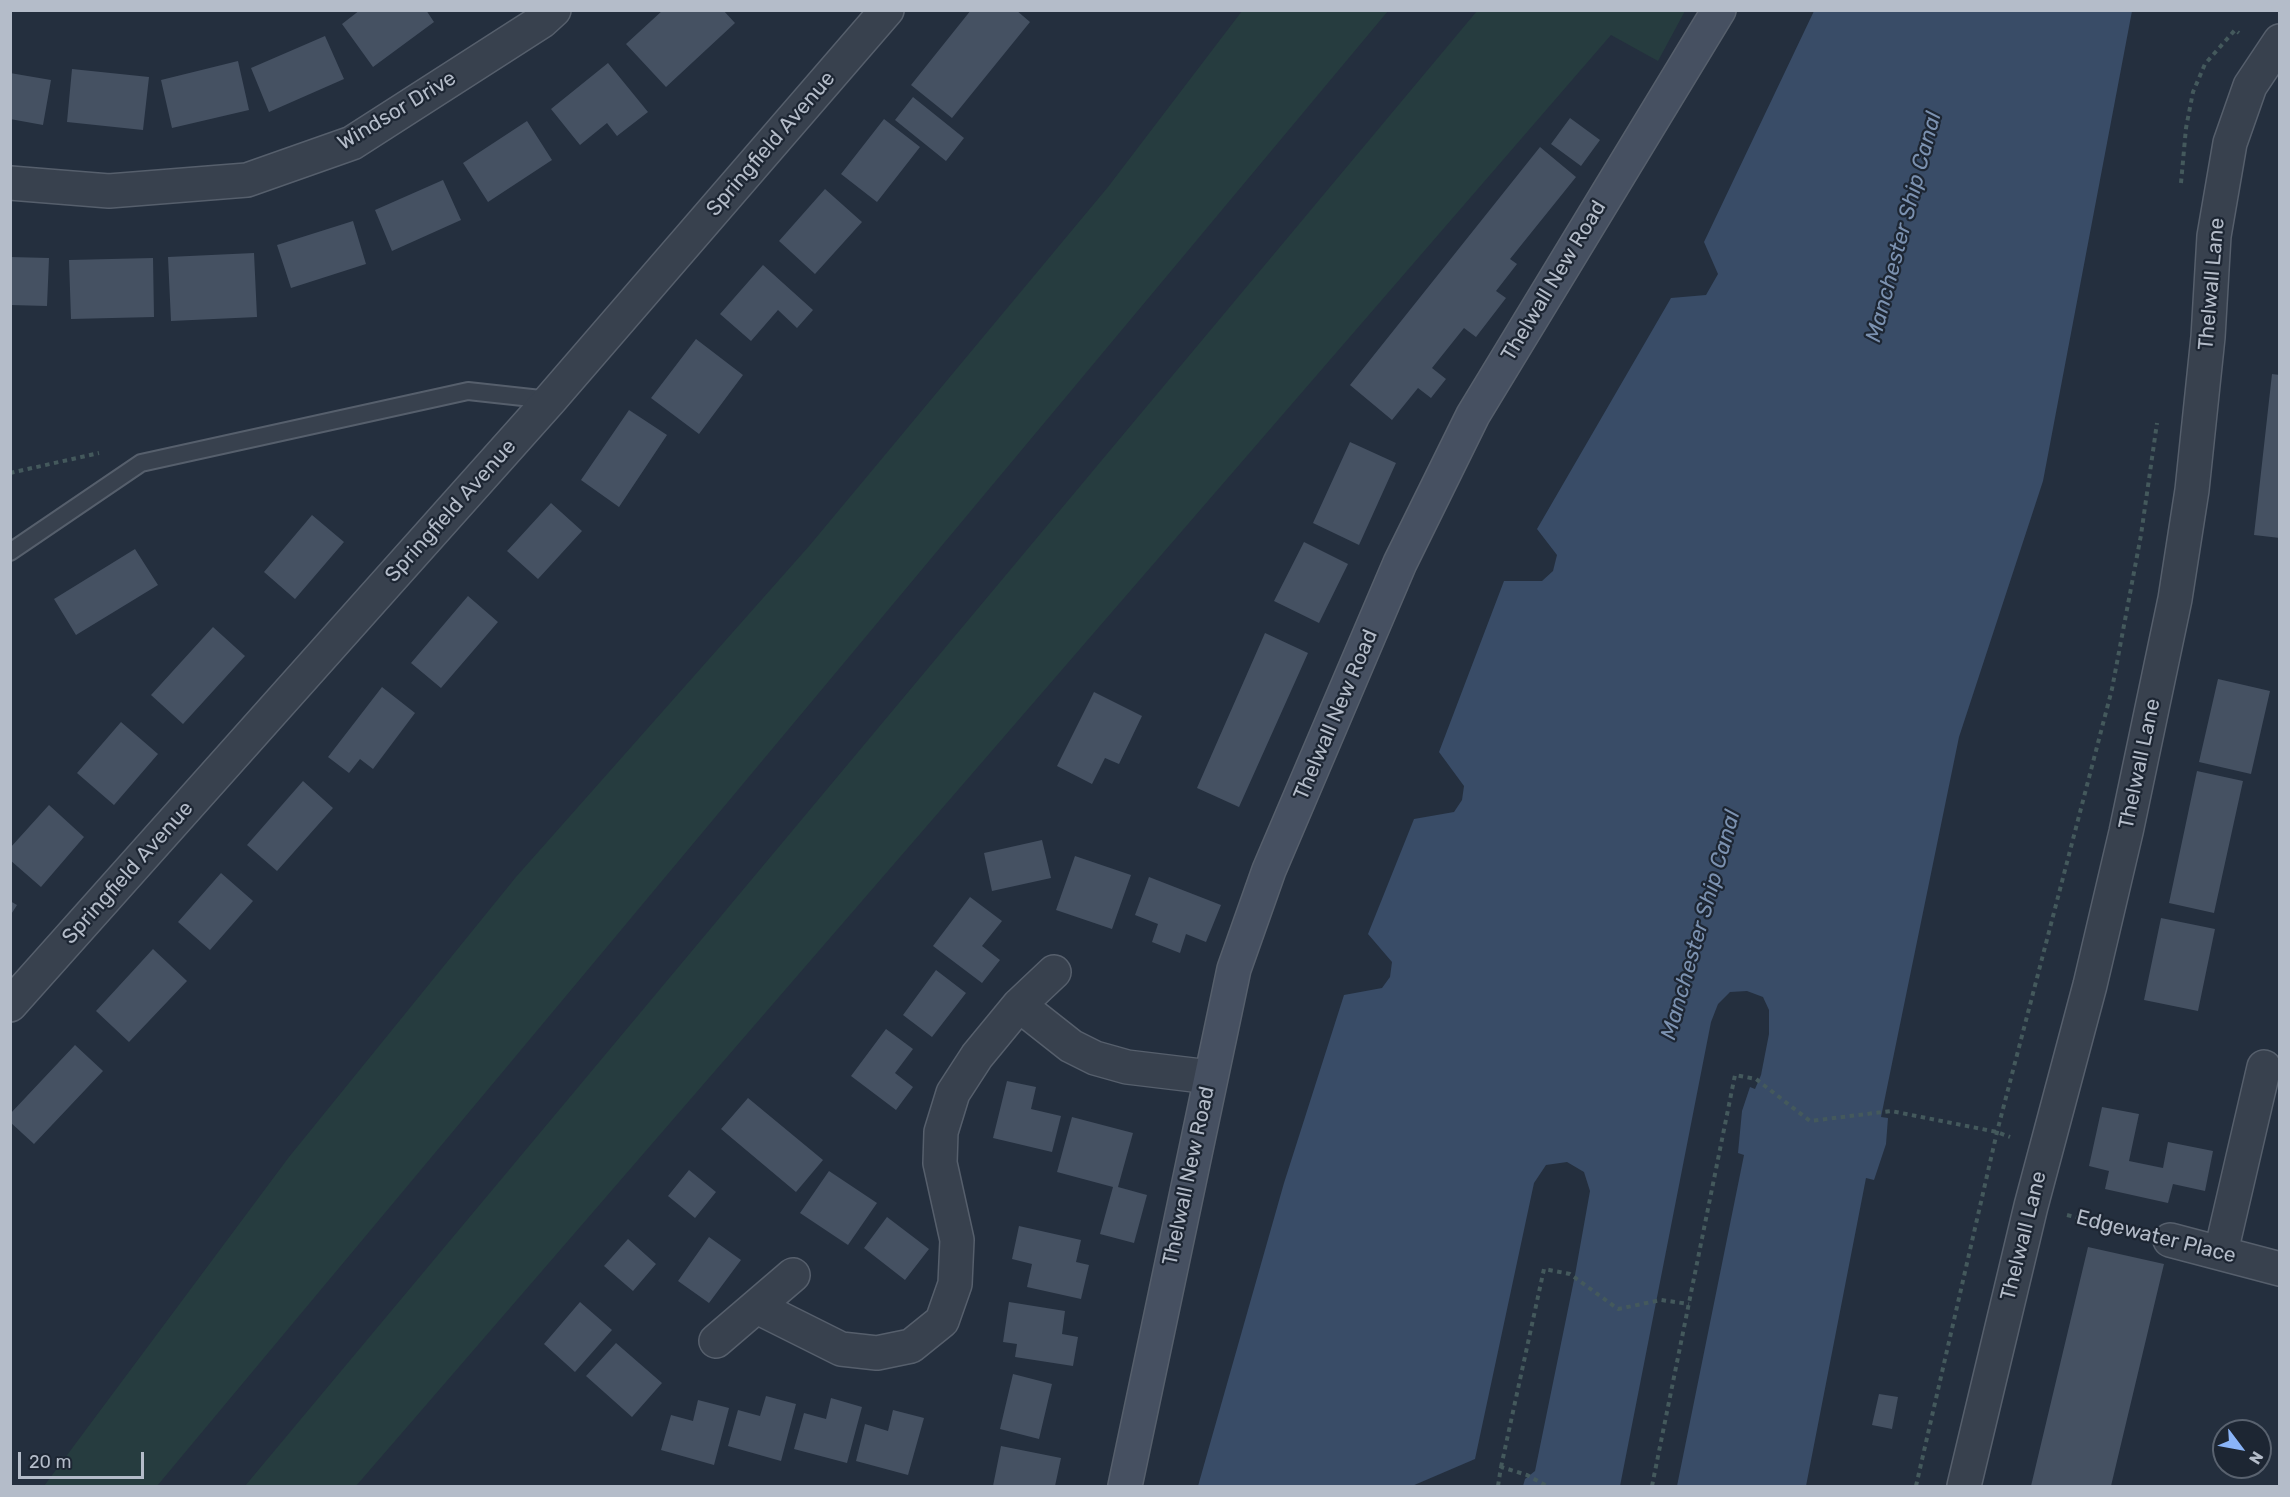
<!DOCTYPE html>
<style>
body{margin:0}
#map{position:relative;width:2290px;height:1497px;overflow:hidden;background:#242f3e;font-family:Rubik,sans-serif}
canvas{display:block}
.frame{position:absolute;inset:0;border:12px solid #b4bcc9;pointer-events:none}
.north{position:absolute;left:2212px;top:1419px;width:60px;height:60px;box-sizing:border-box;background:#1d2633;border:2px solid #59626f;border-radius:50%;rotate:122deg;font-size:16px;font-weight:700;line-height:24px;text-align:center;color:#b4bcc9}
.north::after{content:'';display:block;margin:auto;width:21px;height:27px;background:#8ab4f8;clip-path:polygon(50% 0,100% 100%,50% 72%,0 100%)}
.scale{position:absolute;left:18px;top:1452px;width:126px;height:27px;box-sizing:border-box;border:3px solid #b4bcc9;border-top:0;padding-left:8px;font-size:18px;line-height:21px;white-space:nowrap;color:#b4bcc9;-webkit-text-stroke:4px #1d2633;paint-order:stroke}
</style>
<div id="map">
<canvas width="2290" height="1497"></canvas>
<div class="frame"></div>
<div class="north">N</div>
<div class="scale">20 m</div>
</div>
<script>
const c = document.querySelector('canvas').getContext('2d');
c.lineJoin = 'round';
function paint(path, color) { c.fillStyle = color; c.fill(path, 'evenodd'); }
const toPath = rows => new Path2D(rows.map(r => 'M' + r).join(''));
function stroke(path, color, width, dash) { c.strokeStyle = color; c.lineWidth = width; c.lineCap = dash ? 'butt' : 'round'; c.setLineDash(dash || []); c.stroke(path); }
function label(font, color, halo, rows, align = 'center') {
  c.font = font + ' Rubik,sans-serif'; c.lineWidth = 4.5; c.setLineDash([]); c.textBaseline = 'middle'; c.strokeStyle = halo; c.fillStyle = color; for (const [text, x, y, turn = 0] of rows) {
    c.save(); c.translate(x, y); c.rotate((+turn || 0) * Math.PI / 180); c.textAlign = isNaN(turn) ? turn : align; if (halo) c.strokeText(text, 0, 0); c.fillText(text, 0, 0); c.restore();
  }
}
paint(toPath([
 [1242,11,1388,11,157,1486,44,1486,289,1157,516,877,810,545,1108,187],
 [1477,11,1685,11,1658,61,1611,35,356,1486,245,1486]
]), '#263c3f');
paint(toPath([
 [1814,11,2132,11,2043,481,1959,737,1881,1117,1888,1118,1886,1144,1874,1180,1866,1178,1806,1486,1677,1486,1744,1155,1738,1153,1742,1111,1750,1087,1755,1089,1761,1075,1769,1034,1769,1010,1763,997,1747,991,1730,992,1718,1004,1711,1022,1620,1486,1523,1486,1525,1479,1535,1471,1575,1275,1590,1191,1584,1172,1567,1162,1546,1165,1534,1183,1475,1459,1412,1486,1198,1486,1284,1183,1344,995,1382,988,1390,977,1392,962,1368,934,1414,819,1454,812,1462,800,1464,786,1439,752,1504,581,1542,581,1553,571,1557,555,1537,529,1671,298,1706,295,1718,274,1704,242]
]), '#394c67');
paint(toPath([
 [360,10,426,10,434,22,373,67,342,24],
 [663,10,723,10,735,23,666,87,626,44],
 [971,10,1016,10,1030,22,952,118,911,85],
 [325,36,344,79,269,112,251,68],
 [238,61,249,110,172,128,161,80],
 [608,63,648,112,617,136,607,123,580,145,551,109],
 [72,69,149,77,143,130,67,122],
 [10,73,51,80,43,125,10,119],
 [913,97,964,138,946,161,895,120],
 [1570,118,1600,140,1581,166,1551,144],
 [884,119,920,147,877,202,841,174],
 [527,121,552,160,488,202,463,163],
 [1540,147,1576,177,1510,259,1517,264,1496,291,1506,298,1476,337,1464,328,1432,368,1446,379,1431,398,1418,388,1392,420,1350,385],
 [443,180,461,220,392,251,375,210],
 [825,189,862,222,815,274,779,241],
 [353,221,366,264,291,288,277,245],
 [254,253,257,317,171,321,168,257],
 [10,257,49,258,47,306,10,305],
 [153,258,154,317,71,319,69,260],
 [763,265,813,310,797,328,778,310,751,341,720,314],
 [696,339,743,375,699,434,651,398],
 [2272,374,2280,375,2280,538,2254,535],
 [629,410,667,435,619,507,581,480],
 [1350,442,1396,463,1359,545,1313,523],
 [551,503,582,531,538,579,507,551],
 [312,515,344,542,295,599,264,572],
 [1304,542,1348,564,1319,623,1274,601],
 [135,549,158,585,76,635,54,599],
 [468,596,498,622,441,688,411,663],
 [213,627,245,656,183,724,151,695],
 [1265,633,1308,653,1239,807,1197,788],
 [2218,679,2270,691,2251,774,2199,762],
 [382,687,415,713,373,769,360,759,349,773,328,757],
 [1094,692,1142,716,1119,764,1105,758,1092,784,1057,766],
 [121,722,158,754,114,805,77,773],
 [2197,771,2243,781,2214,913,2169,903],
 [303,781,333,808,277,871,247,845],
 [49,805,84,837,41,887,10,860,10,848],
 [1042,840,1051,878,992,891,984,853],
 [1075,856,1131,875,1112,929,1056,910],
 [221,873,253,901,210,950,178,922],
 [1149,877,1221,905,1206,942,1186,934,1180,953,1152,942,1158,924,1135,915],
 [970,897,1002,921,982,946,1000,960,982,983,933,946],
 [10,901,17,905,10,916],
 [2161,918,2215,929,2198,1011,2144,1000],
 [153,949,187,981,129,1042,96,1011],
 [936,970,966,993,932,1037,903,1015],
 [886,1029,913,1049,895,1073,913,1087,896,1110,851,1076],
 [75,1045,103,1071,34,1144,10,1122,10,1114],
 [1007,1081,1036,1087,1031,1109,1061,1116,1052,1152,993,1138],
 [748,1098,823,1160,796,1192,721,1129],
 [2102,1107,2139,1114,2129,1161,2163,1168,2168,1142,2213,1151,2205,1191,2173,1184,2168,1203,2105,1189,2109,1171,2089,1166],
 [1072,1117,1133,1133,1118,1187,1147,1195,1134,1243,1100,1234,1113,1187,1057,1172],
 [689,1170,716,1192,695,1218,668,1196],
 [829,1171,877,1203,848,1245,800,1213],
 [887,1217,929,1249,905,1280,864,1248],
 [1019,1226,1081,1240,1076,1262,1089,1265,1081,1299,1027,1287,1032,1264,1012,1259],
 [709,1237,741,1260,709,1303,678,1281],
 [628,1239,656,1264,633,1291,604,1266],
 [2088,1247,2164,1264,2111,1486,2031,1486],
 [580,1302,612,1330,575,1372,544,1344],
 [1009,1302,1065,1311,1062,1334,1078,1337,1073,1366,1015,1357,1017,1344,1003,1342],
 [616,1343,662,1383,632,1417,586,1376],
 [1013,1374,1052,1384,1039,1439,1000,1429],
 [1879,1394,1898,1397,1892,1429,1872,1425],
 [766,1396,796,1404,781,1461,728,1446,738,1410,760,1416],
 [831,1398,862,1407,847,1463,794,1449,804,1413,826,1419],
 [698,1400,729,1408,714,1465,661,1450,671,1415,693,1421],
 [893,1410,924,1418,908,1475,856,1461,865,1424,888,1431],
 [1001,1446,1061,1458,1055,1486,993,1486]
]), '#455162');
const service = toPath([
 [10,552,141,463,468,391,550,400]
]);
const minor = toPath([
 [10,183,109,191,247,180,352,143,542,21,554,10],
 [10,1005,550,400,887,10],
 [1019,1005,1071,1046,1095,1058,1127,1067,1210,1077],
 [2170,1240,2280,1269],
 [2221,1252,2264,1067],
 [757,1307,841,1349,877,1353,911,1346,942,1321,955,1284,957,1240,940,1163,941,1132,953,1093,977,1056,1019,1005,1054,972],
 [716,1341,793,1275],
 [1964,1486,2031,1206,2090,985,2126,832,2175,599,2192,490,2208,337,2214,236,2230,143,2250,86,2280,41]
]);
const secondary = toPath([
 [1125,1486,1234,969,1269,870,1400,563,1473,415,1719,10]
]);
stroke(service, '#565f6c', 20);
stroke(minor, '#565f6c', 36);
stroke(secondary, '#565f6c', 36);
stroke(toPath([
 [2181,183,2186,128,2193,92,2205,64,2235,30,2239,33],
 [10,473,99,453],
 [2067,1215,2135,1232],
 [1501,1467,1544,1269,1570,1274,1618,1309,1661,1300,1689,1304],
 [1498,1486,1501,1467,1527,1475,1547,1486],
 [1652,1486,1735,1075,1756,1079,1810,1121,1891,1111,1997,1132,2010,1137],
 [1916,1486,1997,1132,2112,689,2141,535,2157,423]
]), '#44595c', 4, [4.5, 4.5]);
stroke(service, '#38414e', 16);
stroke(minor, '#38414e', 33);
stroke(secondary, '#465061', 33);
label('21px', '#b4bcc9', '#1d2633', [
 ["Windsor Drive",397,111,-31],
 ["Springfield Avenue",771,144,-49],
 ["Thelwall New Road",1554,281,-59],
 ["Thelwall Lane",2212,284,-85],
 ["Springfield Avenue",451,511,-48],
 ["Thelwall New Road",1336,715,-67],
 ["Thelwall Lane",2140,764,-78],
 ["Springfield Avenue",128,873,-48],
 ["Thelwall New Road",1189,1176,-78],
 ["Thelwall Lane",2024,1236,-76],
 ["Edgewater Place",2156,1237,14]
]);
label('italic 22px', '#7c92b1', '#1d2633', [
 ["Manchester Ship Canal",1904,227,-75],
 ["Manchester Ship Canal",1701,925,-74]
]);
</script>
